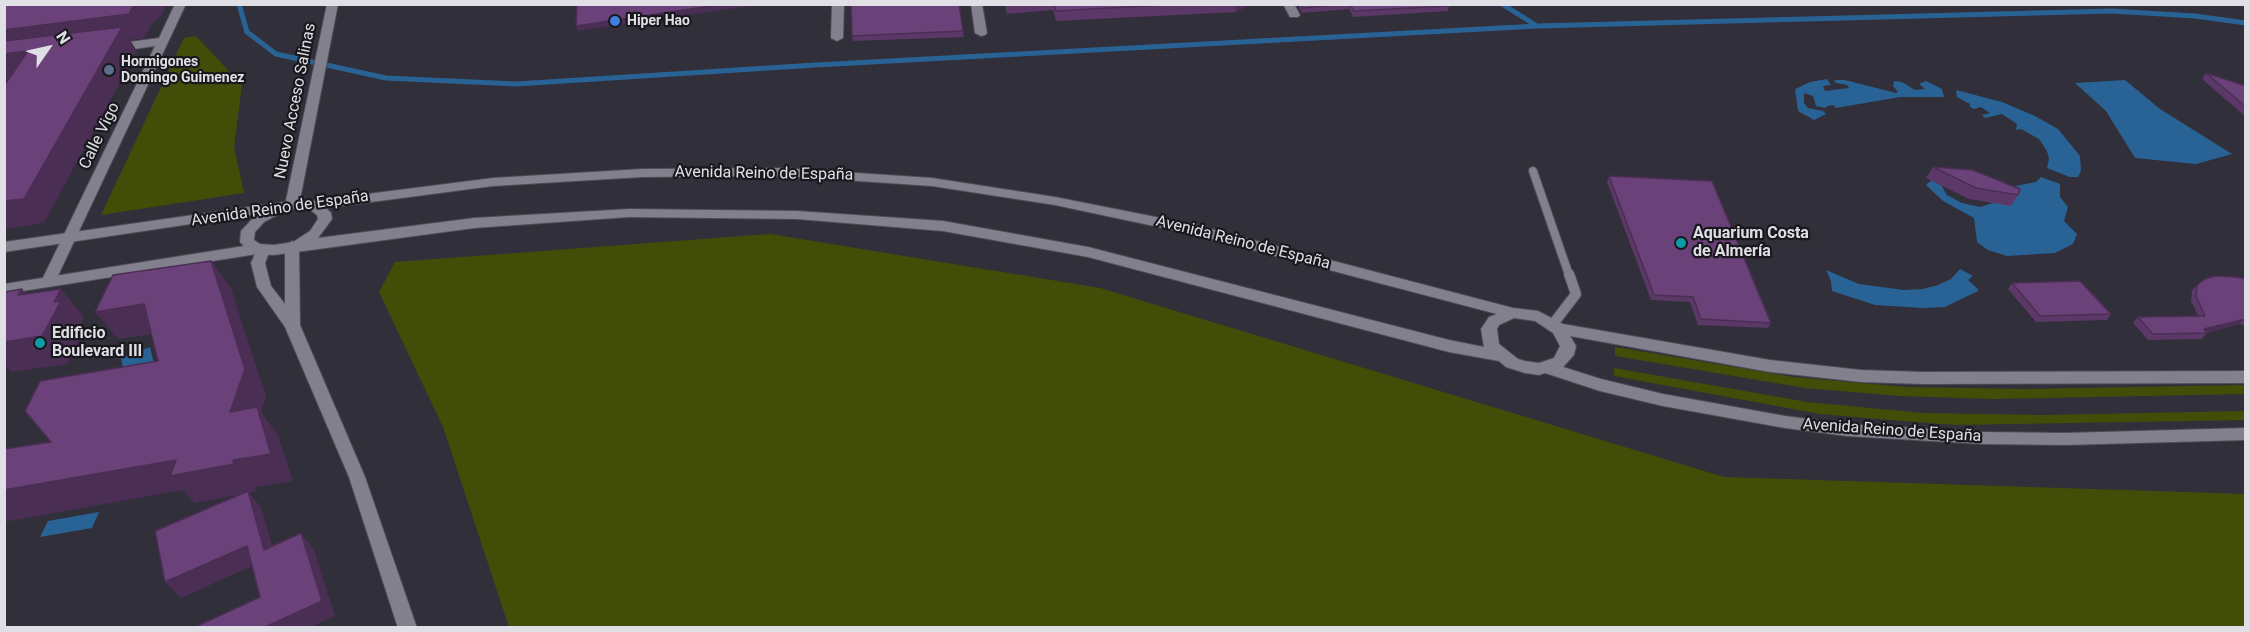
<!DOCTYPE html>
<meta charset="utf-8">
<style>
body{margin:0}
#map{position:relative;width:2250px;height:632px;overflow:hidden;background:#312f3a;font-family:Roboto,sans-serif}
canvas{display:block}
.frame{position:absolute;inset:0;border:6px solid #e0dfe6;pointer-events:none}
.north{position:absolute;left:18px;top:18px;width:60px;height:60px;-webkit-text-stroke:4px #19181d;paint-order:stroke;rotate:56deg;font-size:16px;font-weight:700;line-height:24px;text-align:center;color:#e0dfe6}
.north::after{content:'';display:block;margin:auto;width:21px;height:27px;background:#e0dfe6;clip-path:polygon(50% 0,100% 100%,50% 72%,0 100%)}
</style>
<div id="map">
<canvas width="2250" height="632"></canvas>
<div class="frame"></div>
<div class="north">N</div>
</div>
<script>
const c = document.querySelector('canvas').getContext('2d');
c.lineJoin = 'round';
function paint(path, color) { c.fillStyle = color; c.fill(path, 'evenodd'); }
const toPath = rows => new Path2D(rows.map(r => 'M' + r).join(''));
function stroke(path, color, width, dash) { c.strokeStyle = color; c.lineWidth = width; c.lineCap = dash ? 'butt' : 'round'; c.setLineDash(dash || []); c.stroke(path); }
function label(font, color, halo, rows, align = 'center') {
  c.font = font + ' Roboto,sans-serif'; c.lineWidth = 4.5; c.setLineDash([]); c.textBaseline = 'middle'; c.strokeStyle = halo; c.fillStyle = color; for (const [text, x, y, turn = 0] of rows) {
    c.save(); c.translate(x, y); c.rotate((+turn || 0) * Math.PI / 180); c.textAlign = isNaN(turn) ? turn : align; if (halo) c.strokeText(text, 0, 0); c.fillText(text, 0, 0); c.restore();
  }
}
paint(toPath([
 [196,36,242,85,234,147,244,193,101,215,184,38],
 [770,234,1100,288,1724,477,2245,494,2245,627,509,627,443,427,379,292,395,262],
 [1615,347,1793,377,1906,387,2025,389,2245,385,2245,394,1994,399,1899,396,1805,388,1615,356],
 [1614,368,1807,402,1923,413,2044,415,2245,411,2245,420,1955,425,1854,417,1820,414,1614,376]
]), '#424e08');
paint(toPath([
 [1827,79,1831,85,1823,86,1825,91,1849,88,1847,85,1836,83,1834,80,1845,80,1896,93,1898,92,1893,86,1894,81,1902,82,1915,90,1925,89,1919,84,1926,81,1942,89,1944,97,1900,97,1836,108,1833,105,1827,106,1826,108,1816,106,1813,96,1804,93,1804,103,1808,108,1823,111,1826,114,1814,120,1798,111,1795,89,1810,82],
 [2125,80,2160,109,2232,154,2196,164,2135,158,2106,111,2075,83],
 [1956,90,2002,102,2035,116,2058,129,2080,156,2081,171,2078,177,2070,177,2047,168,2049,159,2047,151,2039,139,2021,129,2016,130,2017,124,2002,114,1985,118,1982,115,1990,113,1981,107,1974,109,1970,107,1970,104,1957,97],
 [1946,168,1975,174,2010,187,2036,182,2041,177,2060,184,2060,197,2068,207,2064,221,2077,234,2073,244,2055,253,2007,256,1988,250,1977,242,1974,218,1943,201,1926,185],
 [1941,185,1993,203,1980,207,1962,203,1947,195],
 [1960,269,1973,276,1968,280,1978,289,1978,291,1945,307,1923,308,1875,305,1832,291,1831,281,1826,270,1859,284,1904,290,1923,289,1938,285,1951,279],
 [150,347,157,376,127,387,121,358],
 [99,512,92,528,40,537,48,521]
]), '#296395');
stroke(toPath([
 [239,4,247,32,276,54,386,78,516,84,816,65,1538,26,2112,11,2195,16,2246,23],
 [1502,4,1537,26]
]), '#296395', 5);
const serviceFar1 = toPath([
 [1533,171,1569,275]
]);
const service = toPath([
 [1553,324,1576,294,1569,274]
]);
const minor = toPath([
 [175,4,186,4,55,282,53,286,43,286,41,282,155,46,114,52,108,48,114,44,159,38,175,4],
 [327,4,338,4,299,205,292,209,285,205,327,4],
 [832,4,844,4,843,38,837,41,831,38,832,4],
 [971,4,982,4,987,33,985,35,981,36,975,33,971,4],
 [1283,4,1294,4,1300,15,1298,17,1290,17,1283,4],
 [292,241,299,246,300,325,365,477,417,628,398,628,349,477,285,327,257,287,251,263,258,247,263,245,270,250,265,263,271,286,285,304,285,246,292,241]
]);
const tertiary = toPath([
 [783,168,932,178,1055,197,1196,225,1513,308,1538,311,1563,324,1770,360,1861,370,1923,372,2246,371,2246,383,1923,384,1861,382,1770,372,1570,336,1576,346,1574,355,1563,367,1601,379,1663,394,1785,416,1847,424,1983,432,2065,433,2246,428,2246,440,2065,445,1983,444,1847,436,1785,428,1663,406,1600,391,1545,373,1539,375,1525,373,1506,367,1499,361,1449,352,1088,257,943,231,797,219,629,217,474,228,274,255,257,254,4,294,4,284,244,246,240,242,241,231,257,214,4,252,4,242,298,200,312,201,493,178,642,169,783,168],
 [783,176,932,186,1055,205,1196,235,1497,314,1489,317,1481,329,1484,347,1449,340,1088,247,943,221,797,211,629,209,474,218,318,238,332,219,331,213,326,208,493,186,642,177,783,176],
 [298,208,309,209,317,215,318,219,310,231,293,242,274,245,260,244,254,240,255,232,264,222,277,215,278,211,298,208],
 [1514,318,1535,321,1553,333,1560,346,1554,358,1539,363,1525,361,1518,359,1499,344,1497,329,1499,325,1514,318]
]);
stroke(serviceFar1, '#4d4b54', 10);
stroke(service, '#4d4b54', 12);
stroke(minor, '#4d4b54', 2);
stroke(tertiary, '#4d4b54', 2);
stroke(serviceFar1, '#83808d', 8);
stroke(service, '#83808d', 10);
paint(minor, '#83808d');
paint(tertiary, '#83808d');
paint(toPath([
 [959,4,964,37,853,41,852,36],
 [1005,4,1250,4,1236,12,1056,21,1053,10,1007,14],
 [1298,4,1448,4,1449,6,1448,11,1353,17,1349,9,1302,13],
 [2206,73,2246,86,2246,117,2202,79],
 [1933,167,2018,195,2011,206,1969,199,1926,178],
 [1609,176,1771,323,1768,328,1698,325,1690,302,1651,300,1607,182],
 [2246,279,2246,326,2239,324,2207,333,2202,339,2148,340,2133,323,2138,317,2198,316,2191,301,2192,290,2197,285],
 [2012,283,2111,314,2107,320,2036,322,2008,289]
]), '#5b3867');
paint(toPath([
 [134,4,164,4,166,6,163,13,152,24,144,38,130,40,137,51,44,223,4,229,4,201,45,74,4,80,4,30],
 [724,4,764,4,578,31,576,26],
 [1236,4,1250,4,1236,12],
 [211,261,231,288,266,397,261,412,278,435,293,481,256,487,257,491,249,493,261,507,278,566,264,550,248,493,194,503,183,490,4,522,4,490,176,460,233,460,230,412],
 [22,289,46,317,18,295],
 [61,289,84,317,81,324,85,329,67,364,12,372,4,364,4,322,54,302],
 [144,304,166,332,118,339,95,312],
 [2245,318,2239,324,2206,333,2204,329],
 [301,533,314,549,335,616,311,627,265,627],
 [247,546,261,562,181,598,165,582]
]), '#4a2e54');
const building = toPath([
 [4,4,134,4,129,14,4,30,4,4],
 [577,4,724,4,576,26,577,4],
 [851,4,959,4,963,31,852,36,851,4],
 [1054,4,1180,4,1056,11,1054,4],
 [1301,4,1340,4,1303,8,1301,4],
 [1350,4,1448,4,1449,6,1354,11,1350,4],
 [122,27,24,199,4,201,4,86,28,51,4,54,4,41,122,27],
 [2206,73,2246,86,2246,107,2206,73],
 [1933,167,1973,170,2020,189,2018,195,1976,188,1933,167],
 [1609,176,1712,181,1771,323,1701,319,1693,297,1654,295,1609,176],
 [211,261,245,369,230,412,257,407,271,454,233,460,234,464,170,476,176,460,4,490,4,449,51,442,25,411,40,381,158,361,144,304,95,312,113,275,211,261],
 [2215,276,2237,277,2246,279,2246,319,2204,329,2207,333,2153,334,2138,317,2205,316,2196,296,2197,285,2205,279,2215,276],
 [2080,281,2111,314,2040,316,2012,283,2080,281],
 [22,289,18,295,61,289,54,302,61,301,42,336,4,342,4,292,22,289],
 [248,491,264,550,301,533,322,601,265,627,195,627,260,597,247,546,165,582,155,531,248,491]
]);
paint(building, '#6a4178');
stroke(building, '#4a2e54', 1.5);
for (const [x, y, r, color] of [
 [615,21,6,"#3f7fe0"],
 [109,70,6,"#5c6f8a"],
 [1681,243,6,"#0f9aa8"],
 [40,343,6,"#0f9aa8"]
]) { const dot = new Path2D(); dot.arc(x, y, r, 0, 2 * Math.PI); c.fillStyle = color; c.fill(dot); stroke(dot, '#19181d', 2); }
label('bold 14px', '#e0dfe6', '#19181d', [
 ["Hiper Hao",627,21],
 ["Hormigones",121,62],
 ["Domingo Guimenez",121,78]
], 'left');
label('16px', '#e0dfe6', '#19181d', [
 ["Nuevo Acceso Salinas",296,101,-79],
 ["Calle Vigo",100,136,-64],
 ["Avenida Reino de España",764,174,1],
 ["Avenida Reino de España",280,209,-8],
 ["Avenida Reino de España",1243,243,14],
 ["Avenida Reino de España",1892,431,4]
]);
label('bold 16px', '#e0dfe6', '#19181d', [
 ["Aquarium Costa",1693,234],
 ["de Almería",1693,252],
 ["Edificio",52,334],
 ["Boulevard III",52,352]
], 'left');
</script>
